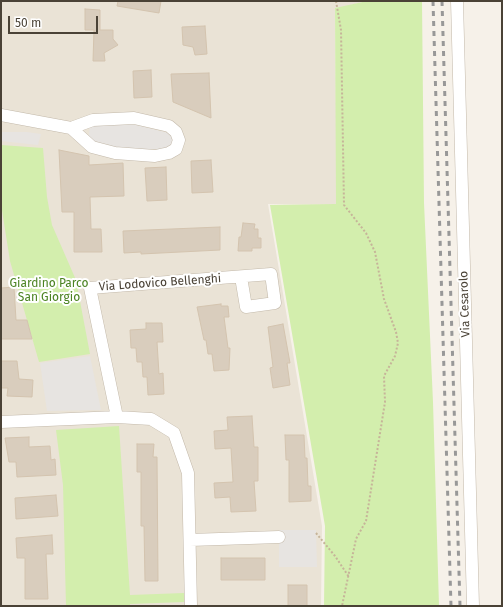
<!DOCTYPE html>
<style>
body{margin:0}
#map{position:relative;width:503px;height:607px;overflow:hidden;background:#f6f1e9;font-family:"Fira Sans",sans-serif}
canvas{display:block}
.frame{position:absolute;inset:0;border:2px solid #4a4236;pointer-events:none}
.scale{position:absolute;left:8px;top:16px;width:90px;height:18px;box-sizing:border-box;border:2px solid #4a4236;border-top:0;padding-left:5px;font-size:12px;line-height:14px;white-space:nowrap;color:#4a4236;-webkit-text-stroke:3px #fff;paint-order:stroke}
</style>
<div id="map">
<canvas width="503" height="607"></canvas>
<div class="frame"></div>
<div class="scale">50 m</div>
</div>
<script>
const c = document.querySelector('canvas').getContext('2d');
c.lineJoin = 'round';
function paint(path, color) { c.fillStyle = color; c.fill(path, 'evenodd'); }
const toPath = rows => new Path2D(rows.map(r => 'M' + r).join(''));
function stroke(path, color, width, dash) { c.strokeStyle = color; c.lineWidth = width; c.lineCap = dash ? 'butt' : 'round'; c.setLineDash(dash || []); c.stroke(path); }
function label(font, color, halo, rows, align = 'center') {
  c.font = font + ' "Fira Sans",sans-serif'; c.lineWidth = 4; c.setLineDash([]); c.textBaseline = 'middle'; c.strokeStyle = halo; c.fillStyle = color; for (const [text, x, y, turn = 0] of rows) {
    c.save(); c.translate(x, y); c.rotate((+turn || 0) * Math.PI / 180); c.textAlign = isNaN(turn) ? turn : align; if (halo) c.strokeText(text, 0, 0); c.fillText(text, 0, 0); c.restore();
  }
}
paint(toPath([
 [1,1,367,1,335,9,337,205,268,204,322,526,321,606,1,606]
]), '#eae3d6');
paint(toPath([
 [367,1,422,1,424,203,433,402,439,606,324,606,325,526,270,205,336,204,335,8],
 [1,145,43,148,47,197,52,225,76,280,90,354,39,362,10,261,1,204],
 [119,426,130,595,184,593,184,602,130,604,130,606,66,606,63,485,56,430]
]), '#d3eead');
paint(toPath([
 [129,123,172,134,172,149,126,149,88,142,90,125],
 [1,132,27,132,41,134,38,145,1,141],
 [90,356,101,410,47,411,40,363],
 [279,530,316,530,317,567,279,567]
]), '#e7e4e1');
const building = toPath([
 [118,1,161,1,159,13,117,6,118,1],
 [85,9,100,10,100,30,113,30,113,39,118,45,104,53,105,61,93,61,94,30,85,30,85,9],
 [205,26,207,54,195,55,193,47,183,45,182,27,205,26],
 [151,70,152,97,134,98,133,71,151,70],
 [209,73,211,118,173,102,171,74,209,73],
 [59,150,89,156,89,165,123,163,124,196,90,197,91,229,101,229,102,252,74,252,74,212,62,212,59,150],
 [211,160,213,192,192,193,191,161,211,160],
 [166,167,167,200,147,201,145,168,166,167],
 [243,223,255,224,254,229,258,229,258,238,261,238,261,248,252,248,252,251,238,251,239,237,241,237,243,223],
 [220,227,220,250,141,254,141,252,124,253,123,231,220,227],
 [14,287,16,320,27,320,32,339,1,339,1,288,14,287],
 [221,304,221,306,228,306,229,317,224,317,228,348,230,348,229,370,214,371,212,354,208,354,206,340,204,340,197,307,221,304],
 [146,323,162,323,163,342,157,342,159,374,163,373,164,394,148,395,147,377,143,377,142,362,137,362,136,348,131,348,130,330,146,329,146,323],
 [283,324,290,363,287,363,290,385,273,388,270,368,273,367,268,327,283,324],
 [1,361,17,361,19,379,33,380,32,397,7,396,8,388,1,388,1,361],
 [252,416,254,447,258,447,258,481,254,481,256,511,231,512,230,497,215,498,214,483,233,482,231,448,215,449,214,431,228,430,227,417,252,416],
 [285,435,304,435,305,458,307,458,308,486,311,486,311,501,289,502,289,460,286,460,285,435],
 [29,437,29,447,50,446,51,460,55,459,56,475,17,477,16,462,9,462,5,438,29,437],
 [137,444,154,444,153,457,157,457,158,581,145,581,144,526,141,526,141,472,137,472,137,444],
 [56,495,58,516,16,519,15,498,56,495],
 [52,535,53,554,46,554,48,599,25,599,25,558,17,558,16,538,52,535],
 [221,558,265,558,265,580,221,580,221,558],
 [288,585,307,585,307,606,288,606,288,585]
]);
paint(building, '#d9cdbd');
stroke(building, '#d4c4af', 1);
const minor = toPath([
 [457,1,473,606],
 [1,115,71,128,93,120,134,118,169,126,176,132,179,140,176,149,169,153,155,156,115,153,92,147,71,128],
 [117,417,90,288,271,274,275,303,246,307,241,277],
 [1,422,117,417,151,419,174,433,188,473,191,606],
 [190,540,279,537]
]);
stroke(minor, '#c3b9aa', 13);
stroke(toPath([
 [336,1,341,30,344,205,366,233,375,252,384,299,396,332,398,343,395,356,384,376,385,402,366,521,356,539,342,606],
 [316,533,335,556,349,577]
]), '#c6b499', 2, [2, 2]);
stroke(minor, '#fff', 12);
stroke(toPath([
 [433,1,451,606],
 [442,1,460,606]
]), '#989898', 3, [5, 5]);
label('12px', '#4a4236', '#fff', [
 ["Via Lodovico Bellenghi",160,283,-4],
 ["Via Cesarolo",465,304,-92]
]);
label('12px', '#4b8322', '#fff', [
 ["Giardino Parco",49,284],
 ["San Giorgio",49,298]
]);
</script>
